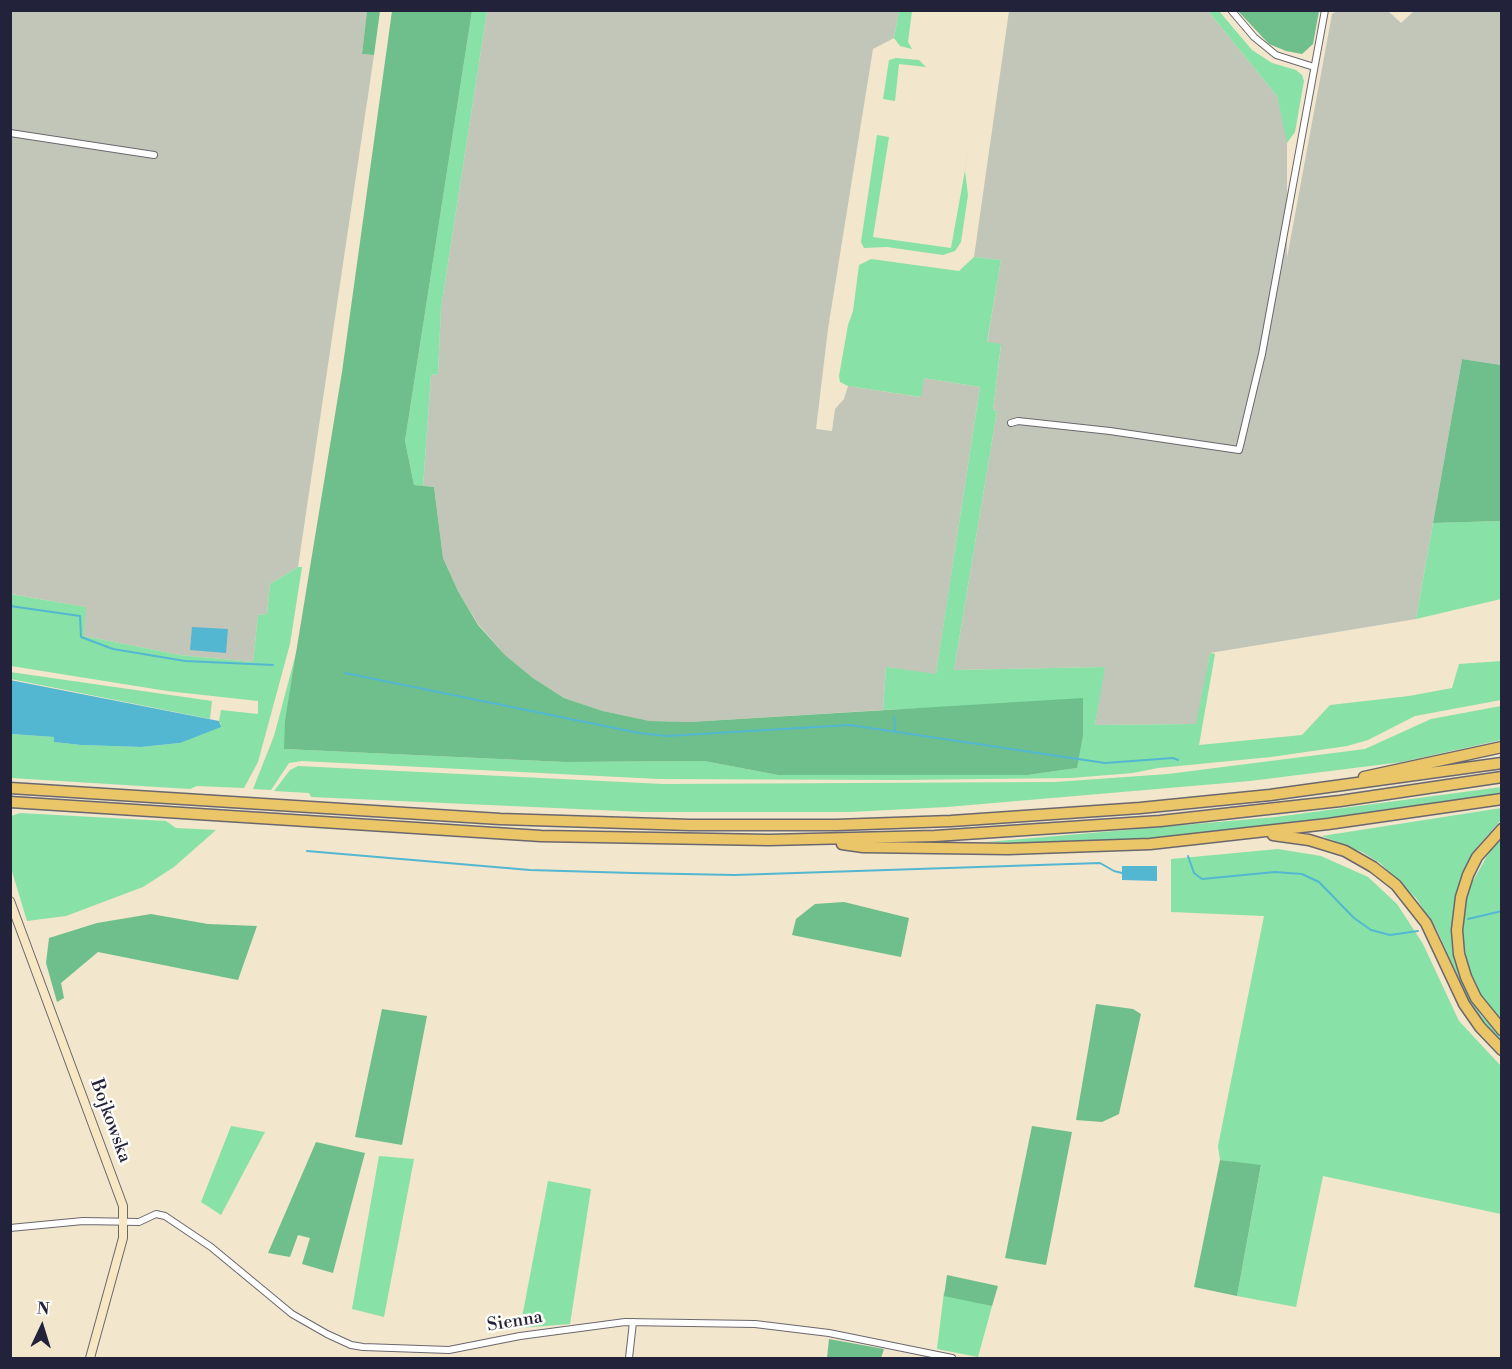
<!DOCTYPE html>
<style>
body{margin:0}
#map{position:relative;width:1512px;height:1369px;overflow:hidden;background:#f2e6cc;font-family:"Libre Bodoni",serif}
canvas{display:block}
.frame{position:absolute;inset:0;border:12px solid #22223b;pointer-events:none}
.north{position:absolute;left:12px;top:1297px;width:60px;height:60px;-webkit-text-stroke:4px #fdfcf7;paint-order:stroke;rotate:4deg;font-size:16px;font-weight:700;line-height:24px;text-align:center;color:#22223b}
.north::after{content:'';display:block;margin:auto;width:21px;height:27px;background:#22223b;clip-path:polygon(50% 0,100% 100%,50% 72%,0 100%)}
</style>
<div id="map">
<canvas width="1512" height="1369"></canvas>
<div class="frame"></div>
<div class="north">N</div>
</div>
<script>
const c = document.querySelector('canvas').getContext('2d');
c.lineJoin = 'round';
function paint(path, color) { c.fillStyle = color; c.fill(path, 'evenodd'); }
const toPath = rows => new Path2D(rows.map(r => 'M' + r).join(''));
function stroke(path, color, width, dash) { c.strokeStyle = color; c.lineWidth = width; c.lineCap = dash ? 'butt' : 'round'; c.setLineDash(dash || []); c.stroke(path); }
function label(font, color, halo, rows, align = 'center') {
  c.font = font + ' "Libre Bodoni",serif'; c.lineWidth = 5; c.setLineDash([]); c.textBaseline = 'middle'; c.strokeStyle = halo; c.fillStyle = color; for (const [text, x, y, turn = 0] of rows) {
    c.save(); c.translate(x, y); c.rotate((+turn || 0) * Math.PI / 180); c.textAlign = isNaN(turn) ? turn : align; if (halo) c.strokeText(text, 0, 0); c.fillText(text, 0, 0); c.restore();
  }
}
paint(toPath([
 [10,11,367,11,362,54,374,55,298,567,270,584,267,614,258,615,253,662,180,655,84,636,85,607,11,594],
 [487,11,899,11,894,38,873,49,828,329,816,429,832,431,835,409,844,399,848,386,920,397,924,378,980,387,936,675,886,667,883,710,690,722,650,721,603,711,564,698,533,678,505,655,478,624,458,591,443,558,434,487,423,486,431,375,438,374,441,308],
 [1009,11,1208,11,1277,96,1287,138,1287,258,1332,14,1337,11,1388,11,1401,23,1414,11,1501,11,1501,365,1462,359,1416,619,1210,653,1197,724,1095,725,1104,667,954,670,997,411,993,410,1001,345,987,343,1001,260,974,257]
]), '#c1c6b9');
paint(toPath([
 [472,11,487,11,441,308,438,374,431,375,423,486,414,485,405,441],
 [899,11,912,11,908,42,912,49,900,46,894,38],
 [1208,11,1219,11,1252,50,1272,63,1296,70,1302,75,1304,81,1295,132,1287,143,1277,96],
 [896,58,919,60,926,67,899,64,895,101,883,99,889,60],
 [877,135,889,137,873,237,951,248,969,148,965,171,968,195,961,242,955,251,943,255,887,247,864,248,861,242],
 [974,257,1001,260,987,342,1001,344,993,410,997,411,954,670,1105,667,1095,725,1196,724,1210,653,1215,654,1199,745,1302,735,1330,705,1409,696,1452,688,1459,664,1501,661,1501,700,1415,716,1368,740,1347,746,1271,757,1158,768,1133,773,1071,778,898,780,659,779,302,761,289,763,271,790,253,789,274,736,299,642,285,720,285,749,565,762,704,761,778,775,1028,775,1077,768,927,708,883,710,886,667,936,674,980,387,924,378,921,397,848,386,840,382,839,376,848,325,853,311,859,265,871,259,959,271],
 [1501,521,1501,599,1416,619,1433,523],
 [298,567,302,567,290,644,258,762,244,788,197,786,190,789,11,778,11,734,54,737,55,742,81,745,141,747,180,743,221,724,219,721,221,710,258,714,258,701,167,691,11,666,10,594,86,607,84,636,180,655,253,662,258,615,267,614,270,584],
 [10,672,212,701,210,719,11,679],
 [1501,706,1501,740,1402,762,1250,781,947,807,850,812,644,812,311,797,309,793,274,791,290,770,298,766,663,784,1055,782,1168,774,1365,749,1431,719],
 [1501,787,1501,794,1372,814,1222,831,1127,840,1038,844,987,842,1276,817],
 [1501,808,1501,820,1478,846,1463,873,1455,898,1452,933,1458,971,1466,989,1481,1015,1501,1036,1501,1041,1473,1010,1437,930,1416,898,1380,863,1362,852,1322,836],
 [20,813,166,821,176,828,216,830,174,867,143,887,66,916,27,921,11,868,11,816],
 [1501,837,1501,1023,1479,993,1471,978,1464,955,1462,925,1469,888,1487,856],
 [1278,849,1321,856,1368,877,1397,904,1423,944,1459,1021,1501,1066,1501,1214,1323,1176,1296,1307,1237,1296,1261,1166,1220,1160,1218,1146,1264,916,1171,912,1171,859],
 [231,1126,265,1132,221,1215,201,1202],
 [379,1156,414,1159,384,1317,352,1309],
 [548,1181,591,1189,570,1324,520,1328],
 [944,1292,992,1306,978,1357,937,1349]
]), '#88e1a6');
paint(toPath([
 [367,11,380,11,374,55,362,54],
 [392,11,472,11,405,441,414,485,434,487,443,558,458,591,478,625,505,655,533,678,564,698,603,711,650,721,690,722,1083,698,1083,735,1077,768,1028,775,778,775,704,761,565,762,284,749,285,720,342,372],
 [1238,11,1319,11,1313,44,1302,54,1286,51,1269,44],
 [1462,359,1501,365,1501,521,1433,523],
 [844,902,909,918,901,957,792,935,796,919,815,904],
 [151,914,208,924,257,926,238,980,98,952,61,983,64,998,57,1002,46,963,49,938,97,923],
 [1096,1004,1133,1009,1141,1014,1119,1114,1102,1122,1076,1120],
 [382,1009,427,1016,402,1145,355,1137],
 [1032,1126,1072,1132,1046,1265,1005,1258],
 [316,1142,365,1153,333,1273,302,1264,310,1238,298,1235,290,1257,268,1253],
 [1220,1160,1261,1165,1237,1296,1194,1287],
 [947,1275,998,1286,992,1306,944,1296],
 [829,1339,884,1349,881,1358,827,1358]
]), '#6ebf8b');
paint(toPath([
 [192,627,228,629,226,653,190,650],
 [10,680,219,721,221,727,180,743,141,747,81,745,54,742,54,737,11,734],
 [1122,866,1157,866,1157,881,1122,880]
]), '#54b7d2');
stroke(toPath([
 [10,606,80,616,81,637,113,649,185,661,273,665],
 [345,673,639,733,666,736,850,725,1105,763,1173,758,1178,760],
 [894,717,895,731],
 [307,851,530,870,632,873,735,875,1100,863,1114,871,1122,873],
 [1188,856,1194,873,1202,879,1275,872,1302,874,1319,882,1354,918,1371,930,1390,935,1418,931],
 [1468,919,1502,911]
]), '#54b7d2', 2);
const street = toPath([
 [1231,10,1254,37,1276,55,1314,67],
 [10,133,154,155],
 [1011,423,1018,421,1110,431,1239,450,1262,354,1325,10],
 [10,1228,83,1221,139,1222,156,1214,165,1216,211,1247,292,1314,327,1334,351,1345,363,1347,449,1350,520,1336,625,1322,755,1324,829,1333,952,1358],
 [629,1358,633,1322]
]);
const secondary = toPath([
 [10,901,123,1206,123,1238,90,1358]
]);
const highway = toPath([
 [1364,777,1502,747],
 [10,788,500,819,690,825,836,825,951,821,1140,808,1270,795,1502,763],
 [10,802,541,836,769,840,935,836,1160,821,1340,801,1502,777],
 [1502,829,1477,857,1468,875,1461,897,1457,930,1459,954,1466,977,1476,998,1502,1030],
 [1273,835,1309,840,1345,851,1373,867,1396,885,1426,923,1464,1004,1480,1027,1502,1050],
 [842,844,863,847,1008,849,1150,844,1328,824,1502,799]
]);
stroke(street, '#6b676e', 8);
stroke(secondary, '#6b676e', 10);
stroke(highway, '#6b676e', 13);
stroke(street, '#fff', 6);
stroke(secondary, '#f7e8c3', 8);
stroke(highway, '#ebc669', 10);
label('18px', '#22223b', '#fdfcf7', [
 ["Bojkowska",110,1121,70],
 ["Sienna",515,1322,-9]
]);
</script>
